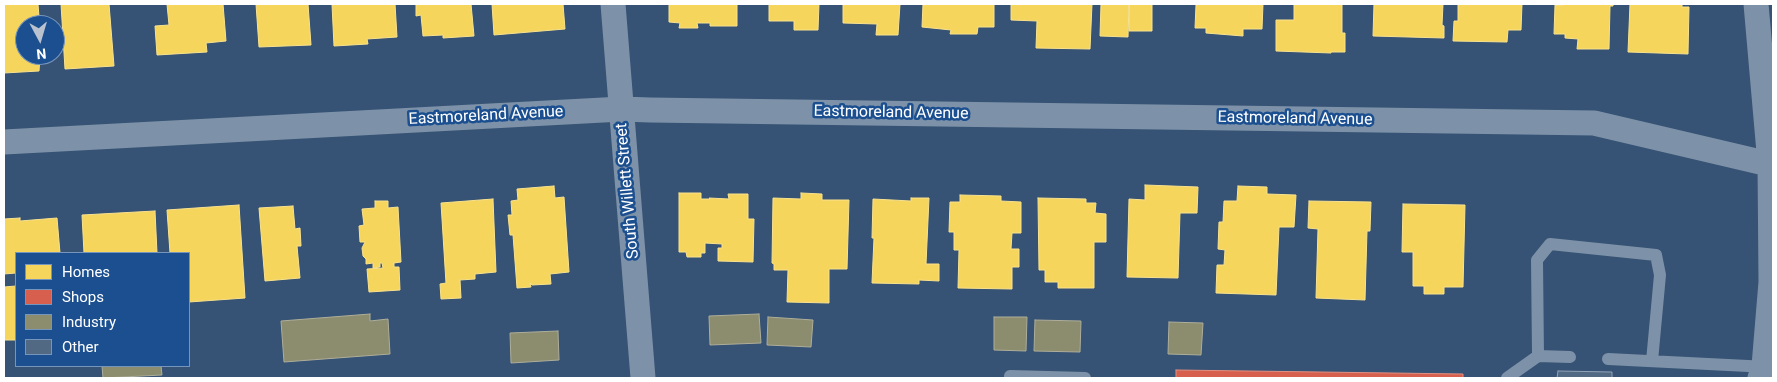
<!DOCTYPE html>
<style>
body{margin:0}
#map{position:relative;width:1777px;height:382px;overflow:hidden;background:#365274;font-family:Roboto,sans-serif}
canvas{display:block}
.frame{position:absolute;inset:0;border:5px solid #fff;pointer-events:none}
.legend{position:absolute;left:15px;top:252px;width:175px;height:115px;box-sizing:border-box;background:#1b4f8f;border:1px solid #7695bc;margin:0;padding:6px 9px;list-style:none;font-size:15px;color:#fff}
.legend li{display:flex;align-items:center;gap:10px;height:25px}
.legend b{width:25px;border:1px solid #7695bc}
.north{position:absolute;left:15px;top:15px;width:50px;height:50px;box-sizing:border-box;background:#1b4f8f;border:1px solid #7695bc;border-radius:50%;rotate:174deg;font-size:14px;font-weight:700;line-height:20px;text-align:center;color:#fff}
.north::after{content:'';display:block;margin:auto;width:18px;height:22px;background:#b9c2ce;clip-path:polygon(50% 0,100% 100%,50% 72%,0 100%)}
</style>
<div id="map">
<canvas width="1777" height="382"></canvas>
<div class="frame"></div>
<ul class="legend">
<li><b style="height:14px;background:#f6d55c"></b>Homes</li>
<li><b style="height:14px;background:#d6604d"></b>Shops</li>
<li><b style="height:14px;background:#8c8c6e"></b>Industry</li>
<li><b style="height:14px;background:#526984"></b>Other</li>
</ul>
<div class="north">N</div>
</div>
<script>
const c = document.querySelector('canvas').getContext('2d');
c.lineJoin = 'round';
function paint(path, color) { c.fillStyle = color; c.fill(path, 'evenodd'); }
const toPath = rows => new Path2D(rows.map(r => 'M' + r).join(''));
function stroke(path, color, width, dash) { c.strokeStyle = color; c.lineWidth = width; c.lineCap = dash ? 'butt' : 'round'; c.setLineDash(dash || []); c.stroke(path); }
function label(font, color, halo, rows, align = 'center') {
  c.font = font + ' Roboto,sans-serif'; c.lineWidth = 5; c.setLineDash([]); c.textBaseline = 'middle'; c.strokeStyle = halo; c.fillStyle = color; for (const [text, x, y, turn = 0] of rows) {
    c.save(); c.translate(x, y); c.rotate((+turn || 0) * Math.PI / 180); c.textAlign = isNaN(turn) ? turn : align; if (halo) c.strokeText(text, 0, 0); c.fillText(text, 0, 0); c.restore();
  }
}
const homes = toPath([
 [4,4,38,4,39,17,35,17,35,25,25,25,25,55,40,55,39,71,4,73,4,4],
 [61,4,109,4,114,66,65,69,61,4],
 [167,4,223,4,226,41,206,43,207,52,157,55,155,26,169,25,167,4],
 [256,4,308,4,311,45,259,47,256,4],
 [332,4,395,4,397,37,367,39,368,44,334,46,332,4],
 [416,4,471,4,474,36,443,38,443,35,423,36,421,15,416,16,416,4],
 [492,4,563,4,565,29,494,35,492,4],
 [669,4,737,4,737,26,710,26,710,23,697,23,698,28,679,28,680,23,669,22,669,4],
 [769,4,819,4,818,30,794,30,794,21,769,21,769,4],
 [843,4,900,4,898,35,876,35,877,24,843,23,843,4],
 [923,4,994,4,994,27,978,27,977,34,950,34,951,30,922,27,923,4],
 [1011,4,1092,4,1090,49,1036,48,1037,21,1011,20,1011,4],
 [1101,4,1129,4,1128,37,1100,36,1101,4],
 [1129,4,1152,4,1152,31,1129,31,1129,4],
 [1201,4,1263,4,1262,29,1243,29,1243,36,1206,33,1206,28,1195,28,1196,5,1201,4],
 [1294,4,1342,4,1342,33,1345,33,1345,52,1331,52,1331,53,1276,51,1276,20,1294,20,1294,4],
 [1374,4,1443,4,1442,25,1444,26,1444,38,1373,36,1374,4],
 [1458,4,1522,4,1521,30,1508,30,1507,42,1453,41,1454,21,1458,21,1458,4],
 [1563,4,1613,4,1613,6,1610,6,1609,49,1577,49,1578,39,1565,38,1565,34,1554,34,1555,5,1563,5,1563,4],
 [1630,4,1682,4,1682,7,1689,7,1688,54,1628,52,1630,4],
 [1145,185,1198,187,1197,213,1180,213,1178,278,1127,277,1129,199,1145,200,1145,185],
 [554,186,555,198,564,197,569,272,550,274,551,284,532,285,530,283,531,287,517,288,513,235,510,235,508,215,512,215,511,201,518,200,517,189,554,186],
 [1238,186,1267,187,1267,194,1296,195,1294,227,1279,227,1276,295,1216,293,1217,265,1224,265,1225,250,1218,249,1219,222,1223,222,1224,201,1237,201,1238,186],
 [679,193,701,193,701,199,710,199,709,198,729,199,728,194,748,194,748,219,754,219,753,262,718,261,718,248,722,248,722,244,705,243,705,253,701,253,701,257,687,257,686,252,679,252,679,193],
 [801,193,822,194,822,200,849,200,847,269,829,269,829,303,787,302,788,270,774,270,774,264,772,263,773,198,801,199,801,193],
 [960,195,1001,196,1001,201,1021,202,1021,233,1012,233,1011,249,1019,249,1019,267,1012,267,1012,289,958,288,959,250,954,250,954,232,949,232,950,202,960,202,960,195],
 [911,198,929,198,926,264,939,264,939,281,919,280,919,284,872,283,874,238,872,238,873,199,911,201,911,198],
 [1038,198,1086,199,1086,203,1096,203,1095,213,1106,214,1106,242,1094,242,1094,288,1058,288,1058,282,1045,282,1045,270,1039,270,1038,198],
 [493,199,496,272,475,274,475,279,460,280,461,298,441,299,440,284,446,283,441,203,493,199],
 [375,201,388,201,388,208,398,207,401,262,394,263,394,267,399,267,400,290,369,292,367,269,383,268,382,263,380,263,380,267,373,268,373,263,366,264,366,259,363,256,362,248,365,242,360,242,359,226,364,225,362,209,375,208,375,201],
 [1309,201,1371,202,1370,231,1367,231,1365,300,1316,298,1318,229,1308,228,1309,201],
 [1403,204,1465,205,1463,287,1444,287,1444,294,1424,294,1424,286,1413,286,1413,252,1402,252,1403,204],
 [239,205,245,298,189,302,189,253,170,253,167,210,239,205],
 [293,206,295,229,300,228,301,246,297,246,300,278,265,281,259,208,293,206],
 [155,211,157,253,84,253,82,215,155,211],
 [20,218,20,221,57,218,60,253,16,253,16,273,4,274,4,219,20,218],
 [16,286,16,340,4,340,4,287,16,286]
]);
paint(homes, '#f6d55c');
stroke(homes, '#f9e28d', 1);
const shops = toPath([
 [1176,370,1463,374,1463,378,1176,378,1176,370]
]);
paint(shops, '#d6604d');
stroke(shops, '#e29082', 1);
const industry = toPath([
 [370,314,370,321,388,319,390,354,284,362,281,321,370,314],
 [759,314,761,343,710,345,709,316,759,314],
 [768,317,813,320,811,347,767,345,768,317],
 [994,317,1027,317,1026,351,994,350,994,317],
 [1035,320,1081,321,1080,352,1034,351,1035,320],
 [1169,322,1203,323,1201,355,1168,354,1169,322],
 [558,331,559,360,511,363,510,333,558,331],
 [102,366,161,366,162,375,103,378,102,366]
]);
paint(industry, '#8c8c6e');
stroke(industry, '#aeae9a', 1);
const building = toPath([
 [1558,371,1612,372,1612,378,1557,378,1558,371]
]);
paint(building, '#526984');
stroke(building, '#92a2b6', 1);
stroke(toPath([
 [1538,356,1537,260,1550,244,1656,255,1660,275,1652,361],
 [1608,359,1768,367],
 [1010,378,1010,376,1085,378],
 [1507,378,1538,356,1570,357]
]), '#7d92a8', 12);
stroke(toPath([
 [613,4,643,378],
 [1756,4,1770,164,1771,282,1764,366,1760,378],
 [4,142,622,109,650,110,1594,123,1773,165]
]), '#7d92a8', 25);
label('16px', '#fff', '#1b4f8f', [
 ["Eastmoreland Avenue",891,113,1],
 ["Eastmoreland Avenue",486,116,-3],
 ["Eastmoreland Avenue",1295,119,1],
 ["South Willett Street",628,191,-95]
]);
</script>
